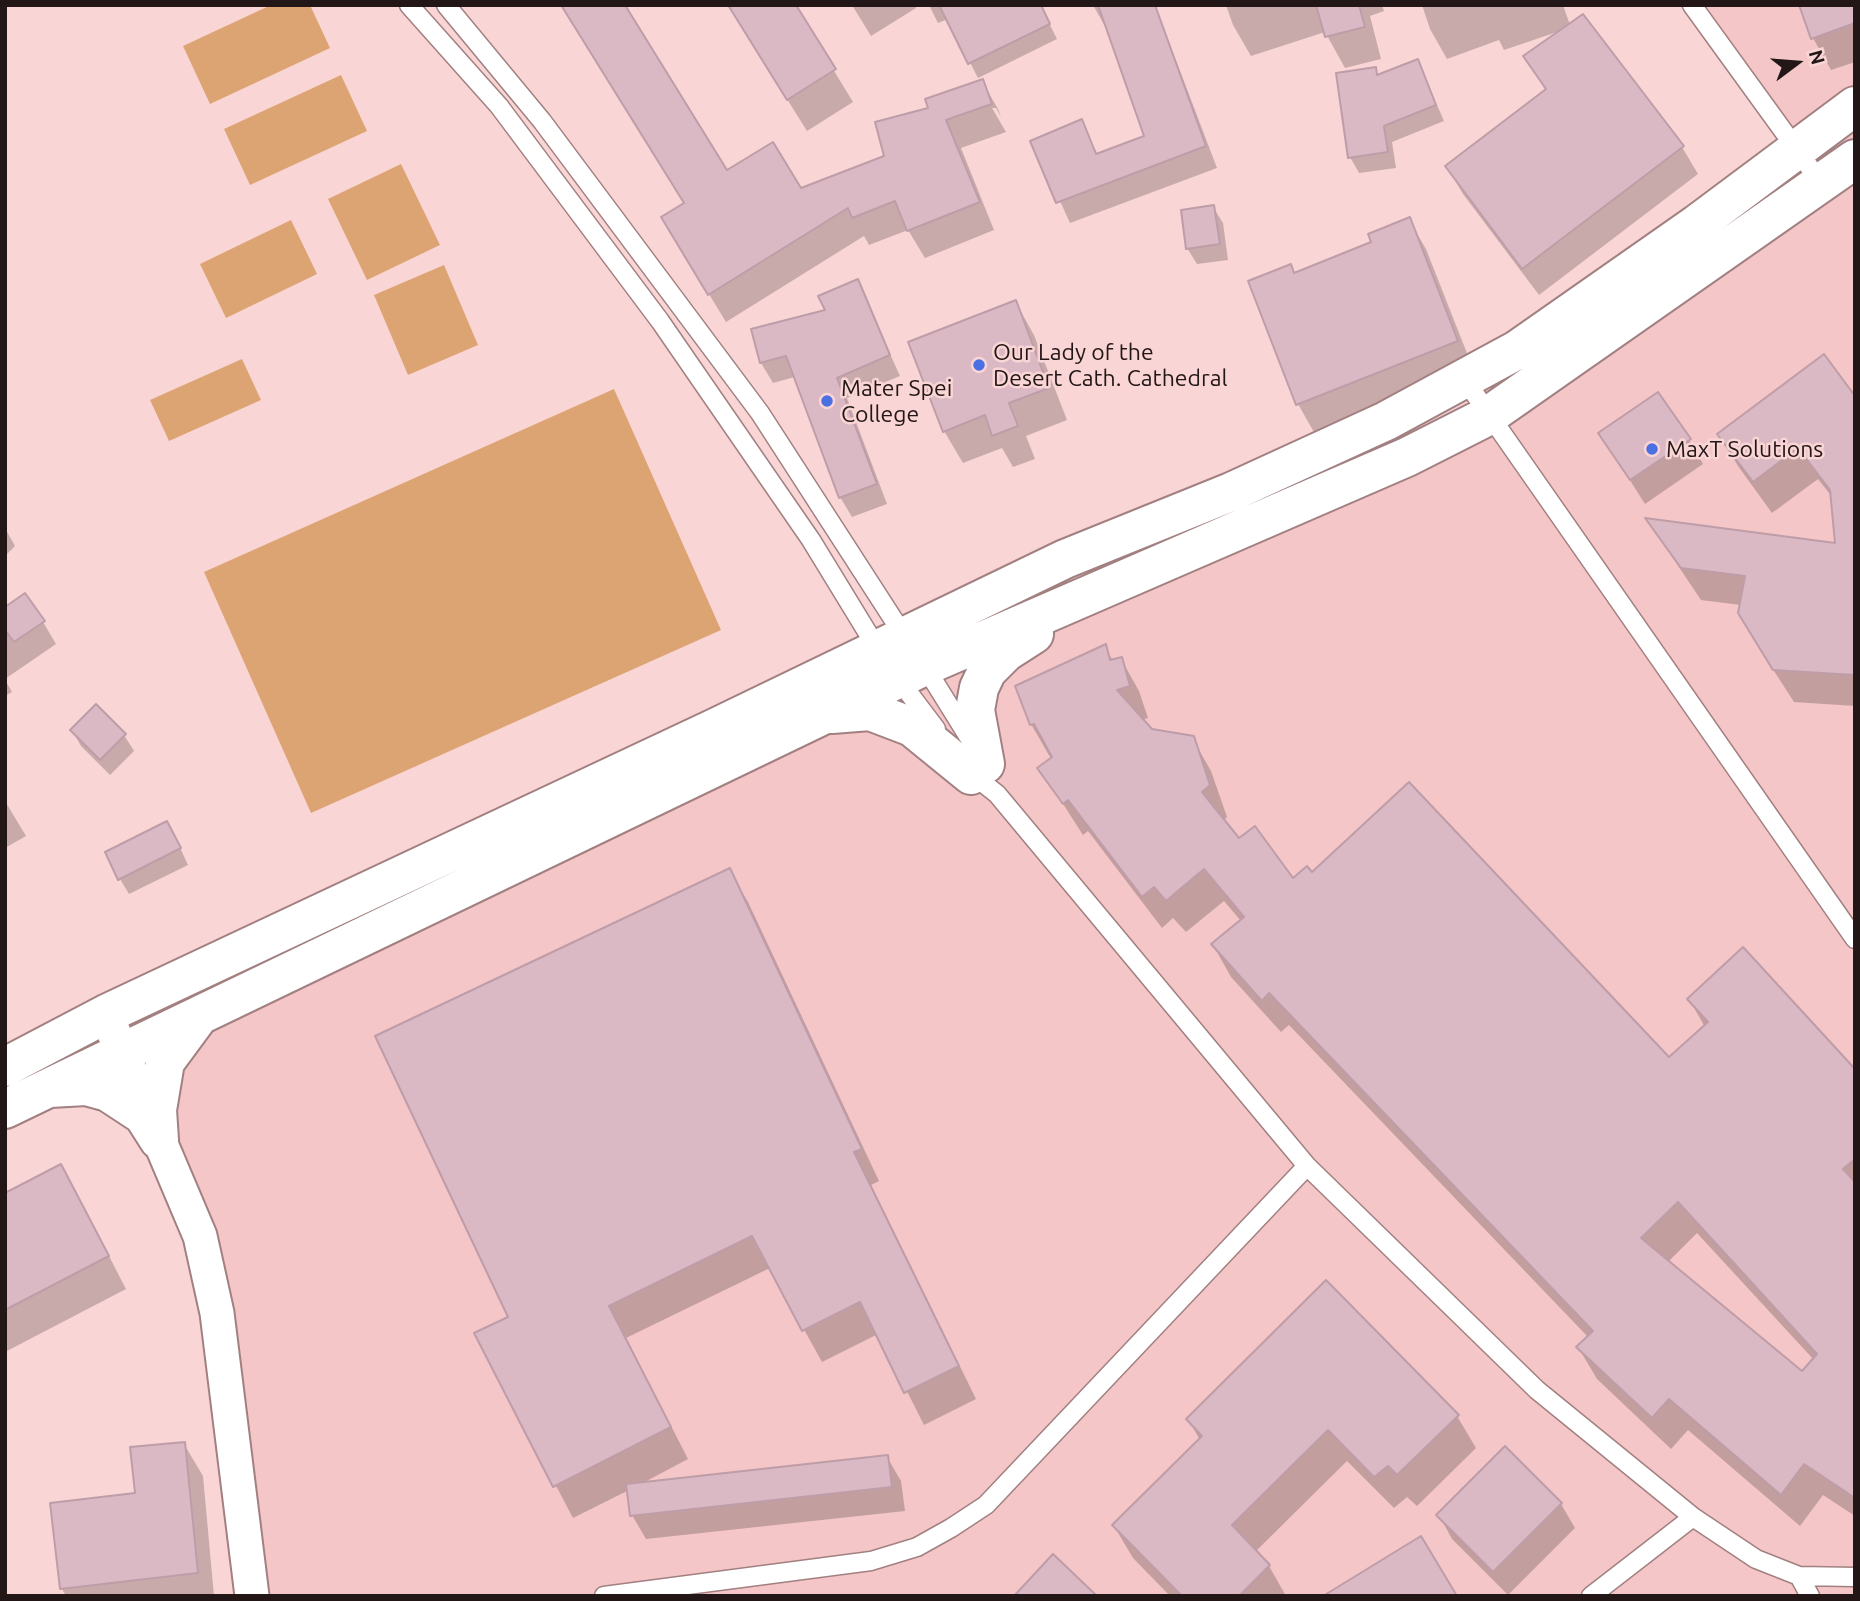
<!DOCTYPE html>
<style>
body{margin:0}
#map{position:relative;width:1860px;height:1601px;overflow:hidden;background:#fad5d5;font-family:Ubuntu,sans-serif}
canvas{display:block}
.frame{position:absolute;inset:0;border:7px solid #231616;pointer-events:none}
.north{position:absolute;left:1762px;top:28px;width:70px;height:70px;-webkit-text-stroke:5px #fad5d5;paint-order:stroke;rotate:74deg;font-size:19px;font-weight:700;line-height:28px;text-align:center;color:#231616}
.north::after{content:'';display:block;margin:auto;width:24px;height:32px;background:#231616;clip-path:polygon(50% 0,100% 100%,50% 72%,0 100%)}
</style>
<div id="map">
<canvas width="1860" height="1601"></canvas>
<div class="frame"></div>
<div class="north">N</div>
</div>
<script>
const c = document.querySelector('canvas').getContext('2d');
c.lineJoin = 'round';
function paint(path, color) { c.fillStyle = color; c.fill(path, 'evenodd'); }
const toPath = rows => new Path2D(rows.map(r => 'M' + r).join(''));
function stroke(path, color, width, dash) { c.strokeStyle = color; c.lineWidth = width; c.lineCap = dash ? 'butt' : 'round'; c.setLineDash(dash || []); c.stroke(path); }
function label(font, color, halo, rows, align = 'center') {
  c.font = font + ' Ubuntu,sans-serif'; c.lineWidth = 5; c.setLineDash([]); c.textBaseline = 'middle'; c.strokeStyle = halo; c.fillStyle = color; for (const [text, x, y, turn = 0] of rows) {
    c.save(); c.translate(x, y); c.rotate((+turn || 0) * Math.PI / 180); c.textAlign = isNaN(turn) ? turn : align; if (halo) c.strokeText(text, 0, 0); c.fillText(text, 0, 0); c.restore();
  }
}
paint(toPath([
 [1692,5,1855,5,1855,1596,252,1596,217,1313,124,1051,1407,457,1821,183]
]), '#f4c6c7');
paint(toPath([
 [271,5,310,5,330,48,210,104,183,46],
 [341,75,367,131,250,185,224,129],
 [401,164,440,245,367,280,328,199],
 [291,220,317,274,226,318,200,264],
 [444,265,478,345,408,375,374,295],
 [242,359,261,400,169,441,150,400],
 [614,389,721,630,311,813,204,572]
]), '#dda473');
paint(toPath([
 [728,5,794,5,853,102,807,131],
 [852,5,915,5,916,8,871,36],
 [929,5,1040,5,1057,39,978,78,948,19,938,23],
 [1093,5,1155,5,1217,168,1070,223,1033,142,1081,121,1098,155,1146,137,1107,30],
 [1226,5,1382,5,1384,11,1370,16,1381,59,1345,68,1325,32,1251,56,1233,25],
 [1422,5,1563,5,1570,25,1682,147,1698,174,1539,295,1463,194,1447,167,1546,91,1525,56,1560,31,1504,50,1499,40,1447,59,1430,29],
 [1801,5,1855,5,1855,62,1831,70,1813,38],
 [1418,61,1444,121,1392,142,1396,168,1359,173,1350,157,1375,69,1379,76],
 [982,81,998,109,1001,117,996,108,992,108,1006,132,961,148,994,230,925,258,908,230,869,245,864,236,726,322,679,245,686,204,727,172,800,190,886,157,930,110],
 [1213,207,1223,223,1228,260,1197,264,1187,248],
 [1409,220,1426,249,1474,371,1315,434,1298,404,1250,282,1294,274,1373,243],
 [857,281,900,376,847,398,887,504,852,517,840,497,795,377,773,383,761,363,827,312],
 [1016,303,1034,335,1067,420,1026,436,1035,459,1013,467,1002,448,963,463,944,431],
 [1855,398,1855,706,1794,702,1758,646,1741,605,1701,600,1648,521,1837,545,1833,498,1818,479,1772,513,1738,466,1719,434],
 [1600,433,1689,440,1703,464,1645,504],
 [5,528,15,546,5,556],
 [5,609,43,622,56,644,5,679],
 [1105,647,1113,661,1121,659,1139,691,1148,718,1142,720,1151,730,1192,738,1211,771,1227,817,1223,821,1239,841,1293,880,1312,875,1669,1059,1705,1027,1689,999,1855,1071,1855,1516,1823,1495,1800,1526,1688,1430,1671,1449,1597,1379,1578,1347,1589,1338,1289,1025,1281,1032,1231,977,1213,945,1241,921,1224,901,1186,932,1173,918,1162,928,1088,831,1083,835,1040,768,1059,754,1050,757,1031,724],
 [1697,1233,1814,1360,1802,1373,1668,1262],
 [5,680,12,692,5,696],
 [72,730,124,735,134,751,110,775,81,746],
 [5,801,26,836,5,848],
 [176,839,188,865,129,894,120,879],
 [729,870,748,902,879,1181,871,1185,976,1399,924,1425,878,1334,822,1362,770,1268,626,1338,688,1459,641,1484,887,1457,901,1481,905,1511,646,1539,632,1515,629,1490,573,1518,476,1334,510,1318],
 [5,1195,79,1198,126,1289,5,1352],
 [1457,1416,1476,1448,1417,1506,1407,1497,1394,1508,1347,1461,1255,1552,1269,1566,1286,1596,1170,1596,1133,1558,1114,1526,1200,1440,1188,1419],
 [184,1444,203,1476,214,1596,66,1596,62,1589],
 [1561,1504,1575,1528,1508,1595,1452,1539,1439,1515]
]), '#0003');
const building = toPath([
 [561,5,625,5,727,170,773,142,801,188,884,156,875,122,928,108,925,99,983,79,992,104,946,120,980,202,907,231,895,201,852,218,848,208,708,295,661,217,684,203,561,5],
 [728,5,796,5,836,69,787,100,728,5],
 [939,5,1041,5,1050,24,968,64,939,5],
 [1098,5,1155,5,1206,146,1056,203,1030,141,1082,119,1096,154,1144,136,1098,5],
 [1316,5,1359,5,1365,27,1325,37,1316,5],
 [1799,5,1855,5,1855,23,1811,39,1799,5],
 [1583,14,1684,146,1522,269,1445,166,1546,89,1523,56,1583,14],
 [1418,59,1436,105,1384,126,1388,152,1348,158,1336,73,1376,67,1377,75,1418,59],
 [1214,205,1220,244,1186,249,1181,210,1214,205],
 [1410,217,1458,341,1296,405,1248,281,1291,264,1294,273,1371,242,1368,234,1410,217],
 [858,279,890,355,837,378,877,484,839,498,786,356,760,363,751,329,825,310,818,296,858,279],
 [1016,300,1049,388,1009,403,1018,426,992,436,985,415,943,432,908,342,1016,300],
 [1824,354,1855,396,1855,675,1773,670,1738,613,1745,576,1681,568,1645,518,1835,543,1830,490,1798,448,1753,482,1717,434,1824,354],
 [1658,392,1691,439,1630,480,1598,433,1658,392],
 [25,593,45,621,14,642,5,630,5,607,25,593],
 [1106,644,1110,660,1122,657,1130,686,1117,690,1152,729,1194,736,1210,785,1202,792,1239,838,1255,826,1293,878,1307,866,1312,872,1409,782,1669,1057,1708,1022,1687,999,1743,947,1855,1069,1855,1159,1843,1169,1855,1182,1855,1498,1804,1464,1781,1495,1669,1399,1652,1418,1576,1347,1593,1331,1269,993,1262,1001,1211,944,1244,917,1204,869,1166,901,1154,887,1142,897,1068,800,1063,804,1037,768,1052,757,1034,724,1030,725,1015,686,1106,644],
 [1678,1202,1817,1354,1802,1371,1641,1238,1678,1202],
 [96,704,126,734,100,760,70,730,96,704],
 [167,821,181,848,118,880,105,852,167,821],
 [730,868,862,1149,854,1152,959,1366,904,1393,860,1302,802,1331,752,1236,609,1306,671,1427,553,1487,474,1333,508,1317,375,1036,730,868],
 [61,1164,109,1256,5,1310,5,1193,61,1164],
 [1326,1280,1459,1415,1397,1475,1388,1466,1374,1477,1328,1430,1232,1525,1270,1565,1239,1596,1182,1596,1112,1525,1202,1436,1186,1419,1326,1280],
 [185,1442,198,1573,60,1589,50,1503,135,1493,130,1447,185,1442],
 [1505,1446,1562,1503,1493,1572,1436,1515,1505,1446],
 [888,1455,892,1487,630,1516,626,1484,888,1455],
 [1421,1536,1457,1596,1323,1596,1421,1536],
 [1053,1554,1097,1596,1014,1596,1053,1554]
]);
paint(building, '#dab9c4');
stroke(building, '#be9da8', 2);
const lane = toPath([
 [409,5,499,106,660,321,811,540,880,653],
 [446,5,542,121,760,413,906,639],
 [1692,5,1821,183],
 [1465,380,1855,939],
 [922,662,968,736],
 [896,676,936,729],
 [968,771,997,794,1307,1166,1537,1390,1693,1517,1756,1559,1799,1576,1855,1577],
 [1799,1576,1810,1596],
 [604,1596,871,1561,917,1547,951,1528,986,1505,1307,1166],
 [1591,1596,1693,1517]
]);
const street = toPath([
 [106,1014,200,1236,217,1313,252,1596]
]);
const primary = toPath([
 [832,714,870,711,912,727,971,775],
 [985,764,975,710,979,688,987,671,1006,652,1034,634],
 [5,1067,106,1014,713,729,1065,559,1231,492,1386,421,1517,350,1697,224,1855,106],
 [50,1088,86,1086,108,1092,143,1115,159,1140],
 [5,1109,925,666,1407,457,1488,416,1855,159],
 [159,1140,157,1110,165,1062,196,1020]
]);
stroke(lane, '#a28081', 21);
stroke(street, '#a28081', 37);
stroke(primary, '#a28081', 42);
stroke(lane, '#fff', 18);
stroke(street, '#fff', 33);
stroke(primary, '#fff', 38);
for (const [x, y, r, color] of [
 [979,365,7,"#4a70e3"],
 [827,401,7,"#4a70e3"],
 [1652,449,7,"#4a70e3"]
]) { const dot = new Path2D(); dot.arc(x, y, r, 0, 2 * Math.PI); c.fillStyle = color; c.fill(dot); stroke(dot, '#fad5d5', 2.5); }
label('23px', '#231616', '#fad5d5', [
 ["Our Lady of the",993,352],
 ["Desert Cath. Cathedral",993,378],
 ["Mater Spei",841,388],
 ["College",841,414],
 ["MaxT Solutions",1666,449]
], 'left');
</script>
